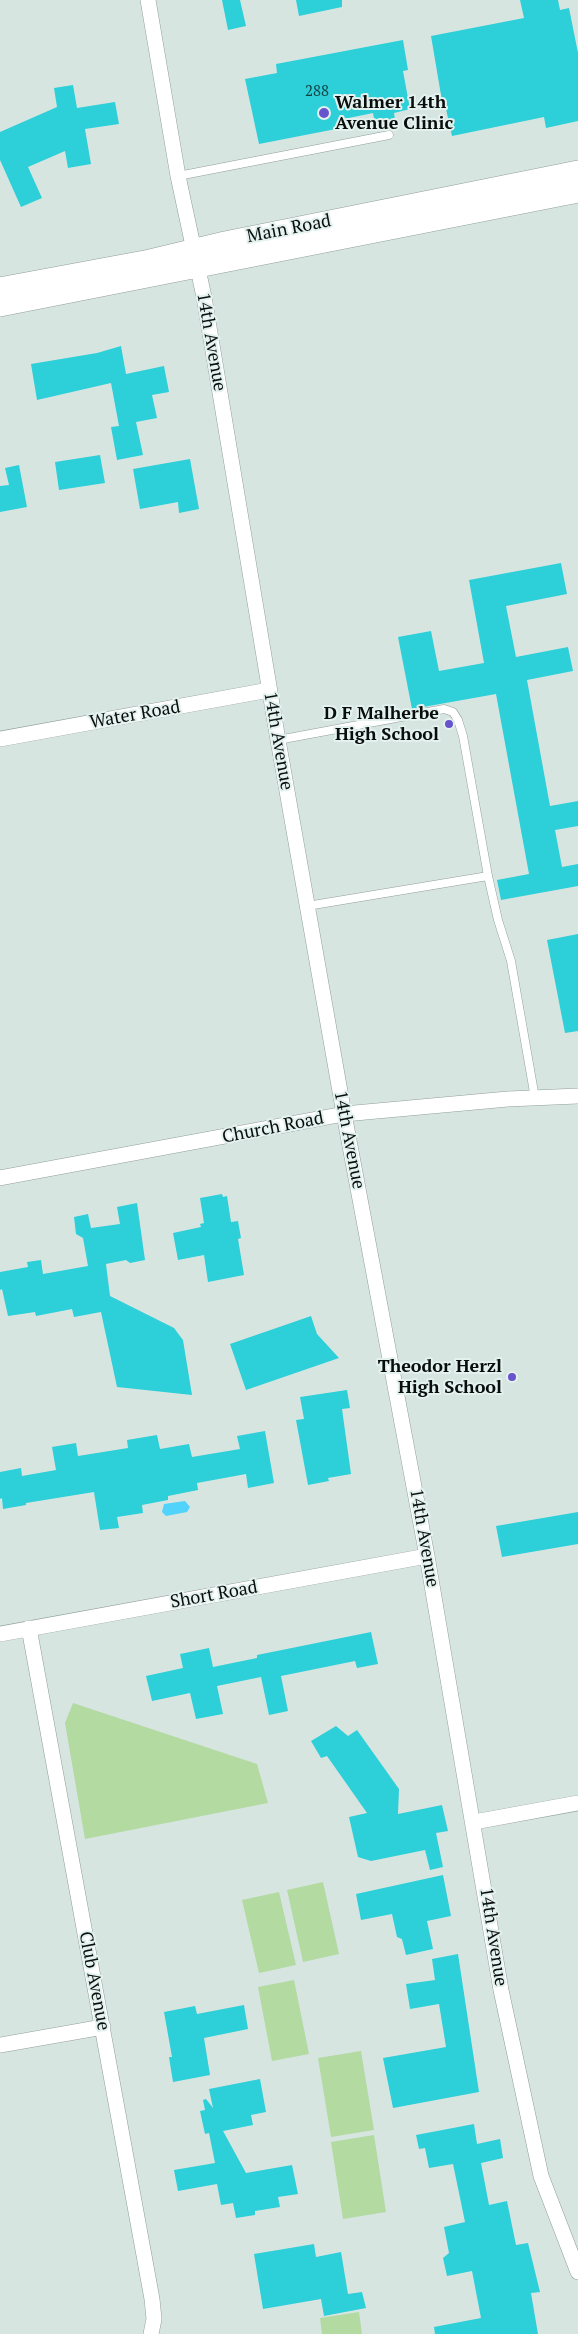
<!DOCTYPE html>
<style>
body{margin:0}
canvas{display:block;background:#d7e5e1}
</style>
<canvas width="578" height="2334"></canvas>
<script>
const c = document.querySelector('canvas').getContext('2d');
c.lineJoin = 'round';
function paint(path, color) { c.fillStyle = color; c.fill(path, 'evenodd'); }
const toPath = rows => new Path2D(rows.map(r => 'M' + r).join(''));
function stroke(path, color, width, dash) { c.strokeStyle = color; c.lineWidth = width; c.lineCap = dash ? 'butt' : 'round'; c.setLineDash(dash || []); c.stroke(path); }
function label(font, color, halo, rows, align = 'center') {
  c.font = font + ' "PT Serif",serif'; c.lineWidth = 4; c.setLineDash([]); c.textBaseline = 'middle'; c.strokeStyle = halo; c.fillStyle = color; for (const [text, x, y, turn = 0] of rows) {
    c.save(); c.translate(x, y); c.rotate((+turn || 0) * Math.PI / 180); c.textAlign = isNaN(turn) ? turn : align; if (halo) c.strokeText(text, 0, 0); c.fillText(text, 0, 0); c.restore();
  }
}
paint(toPath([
 [73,1703,257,1764,268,1803,85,1839,65,1723],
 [323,1882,339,1954,303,1962,287,1890],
 [279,1892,296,1965,259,1973,242,1900],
 [294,1980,309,2054,272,2061,258,1987],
 [361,2051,374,2130,331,2137,318,2058],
 [374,2135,386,2212,343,2219,331,2142],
 [359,2312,362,2334,322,2334,320,2318]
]), '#b2daa1');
paint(toPath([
 [185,1501,190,1507,187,1512,166,1516,162,1512,164,1504]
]), '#51d3fb');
paint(toPath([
 [222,0,240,0,246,26,228,30],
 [296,0,342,0,342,7,299,16],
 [520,0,558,0,560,10,569,8,578,53,578,121,546,128,544,117,452,136,444,100,442,101,431,36,524,18],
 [403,40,408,70,403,71,410,109,394,113,395,120,375,124,373,113,339,120,341,128,259,144,245,79,277,73,276,64],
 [73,85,77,108,115,102,119,124,85,129,91,164,68,168,65,151,28,167,42,198,21,207,0,160,0,132,57,107,54,88],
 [121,346,126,374,164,366,169,392,152,395,157,418,136,422,143,455,117,460,111,427,119,426,111,383,37,400,31,364,97,353],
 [100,455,105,483,59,490,55,462],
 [190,459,199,509,179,513,178,502,140,509,133,469],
 [19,465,27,507,0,512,0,486,9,485,5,468],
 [561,563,567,594,506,606,516,657,568,647,573,671,527,680,550,806,578,801,578,826,555,830,562,867,578,864,578,886,501,900,497,880,529,874,496,694,412,709,398,637,431,631,439,671,484,663,469,580],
 [578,934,578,1031,565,1033,547,940],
 [222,1194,223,1197,227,1196,231,1222,238,1221,241,1238,238,1239,244,1275,208,1282,204,1255,178,1260,173,1233,201,1227,200,1224,204,1223,200,1198],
 [137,1203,145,1260,130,1263,126,1260,106,1264,110,1296,174,1328,183,1340,192,1395,117,1387,101,1312,74,1317,72,1309,36,1316,35,1312,8,1316,2,1289,0,1290,0,1272,28,1267,27,1262,41,1260,43,1274,88,1266,83,1238,76,1234,74,1217,88,1214,91,1228,120,1224,117,1207],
 [311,1316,317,1334,339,1358,246,1390,230,1344],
 [347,1390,350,1408,342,1409,351,1474,328,1478,329,1481,308,1485,296,1420,304,1419,300,1397],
 [265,1431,274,1483,248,1488,246,1474,197,1483,198,1490,168,1496,168,1500,142,1505,143,1513,117,1517,119,1528,100,1530,94,1492,26,1503,26,1505,3,1509,2,1498,0,1499,0,1472,21,1468,22,1476,56,1470,52,1447,76,1443,78,1456,128,1448,127,1440,157,1435,160,1449,189,1444,192,1457,240,1449,237,1436],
 [578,1512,578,1544,502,1557,496,1526],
 [371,1632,378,1664,357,1668,355,1661,281,1676,288,1711,269,1715,261,1677,217,1686,223,1714,196,1719,190,1693,152,1701,146,1676,183,1668,180,1654,209,1648,213,1667,257,1658,257,1655],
 [336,1726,348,1736,357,1730,399,1789,398,1814,442,1805,448,1831,436,1833,443,1867,430,1870,425,1850,371,1861,358,1857,349,1817,367,1813,327,1756,321,1758,311,1741],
 [443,1875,451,1916,427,1921,433,1949,406,1955,402,1939,397,1937,392,1914,361,1920,356,1894],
 [458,1954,479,2092,393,2108,383,2058,446,2047,439,2004,410,2009,406,1984,435,1980,432,1959],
 [244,2005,248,2029,204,2038,210,2075,173,2082,169,2057,172,2057,164,2012,195,2006,197,2014],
 [260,2079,266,2112,251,2115,253,2125,223,2131,246,2173,292,2165,298,2194,278,2197,280,2207,255,2211,255,2215,236,2218,233,2203,221,2205,217,2184,178,2191,174,2170,215,2163,209,2133,205,2134,200,2111,205,2110,203,2100,206,2099,213,2108,209,2089],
 [474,2124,477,2144,500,2139,503,2158,481,2163,489,2205,507,2201,516,2245,528,2243,540,2292,531,2293,538,2334,435,2334,434,2327,481,2318,472,2271,447,2276,443,2258,449,2253,444,2227,465,2222,453,2164,429,2168,425,2148,419,2149,416,2135],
 [314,2244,316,2257,341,2252,348,2294,362,2292,366,2308,324,2316,321,2299,263,2309,254,2254]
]), '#2dcfd8');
const service = toPath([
 [178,176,389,135],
 [278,740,444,709,453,712,458,720,463,736,488,876,498,920,511,961,535,1098],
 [307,906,488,876]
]);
const minor = toPath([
 [148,0,178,176,204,297,278,740,344,1114,427,1556,501,1990,541,2176,578,2272],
 [0,739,269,690],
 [0,1178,344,1114,508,1099,578,1096],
 [29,1628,152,2299,154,2319,151,2334],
 [0,1634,427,1556],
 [474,1822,578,1803],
 [0,2045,103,2027]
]);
const secondary = toPath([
 [0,288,150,260,225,242,578,171],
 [0,306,578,192]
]);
stroke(service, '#919f9b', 9);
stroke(minor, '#919f9b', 16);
stroke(secondary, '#919f9b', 22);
stroke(service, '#fff', 8);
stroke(minor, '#fff', 15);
stroke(secondary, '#fff', 21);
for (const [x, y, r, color] of [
 [324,113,6,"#6753cc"],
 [449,724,5,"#6753cc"],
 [512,1377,5,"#6753cc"]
]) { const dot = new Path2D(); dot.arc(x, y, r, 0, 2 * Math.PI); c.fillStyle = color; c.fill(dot); stroke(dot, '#e4f2ef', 2); }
label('15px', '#123e40', null, [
 ["288",317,92]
]);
label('bold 18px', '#090e0d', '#e4f2ef', [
 ["Walmer 14th",335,103,"left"],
 ["Avenue Clinic",335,124,"left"],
 ["D F Malherbe",439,714],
 ["High School",439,735],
 ["Theodor Herzl",502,1367],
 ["High School",502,1388]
], 'right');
label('18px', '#090e0d', '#e4f2ef', [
 ["Main Road",289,229,-11],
 ["14th Avenue",211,342,80],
 ["Water Road",135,715,-10],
 ["14th Avenue",278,741,80],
 ["Church Road",273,1128,-11],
 ["14th Avenue",349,1140,79],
 ["14th Avenue",424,1538,80],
 ["Short Road",214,1595,-10],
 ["14th Avenue",493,1937,81],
 ["Club Avenue",94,1981,79]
]);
</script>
